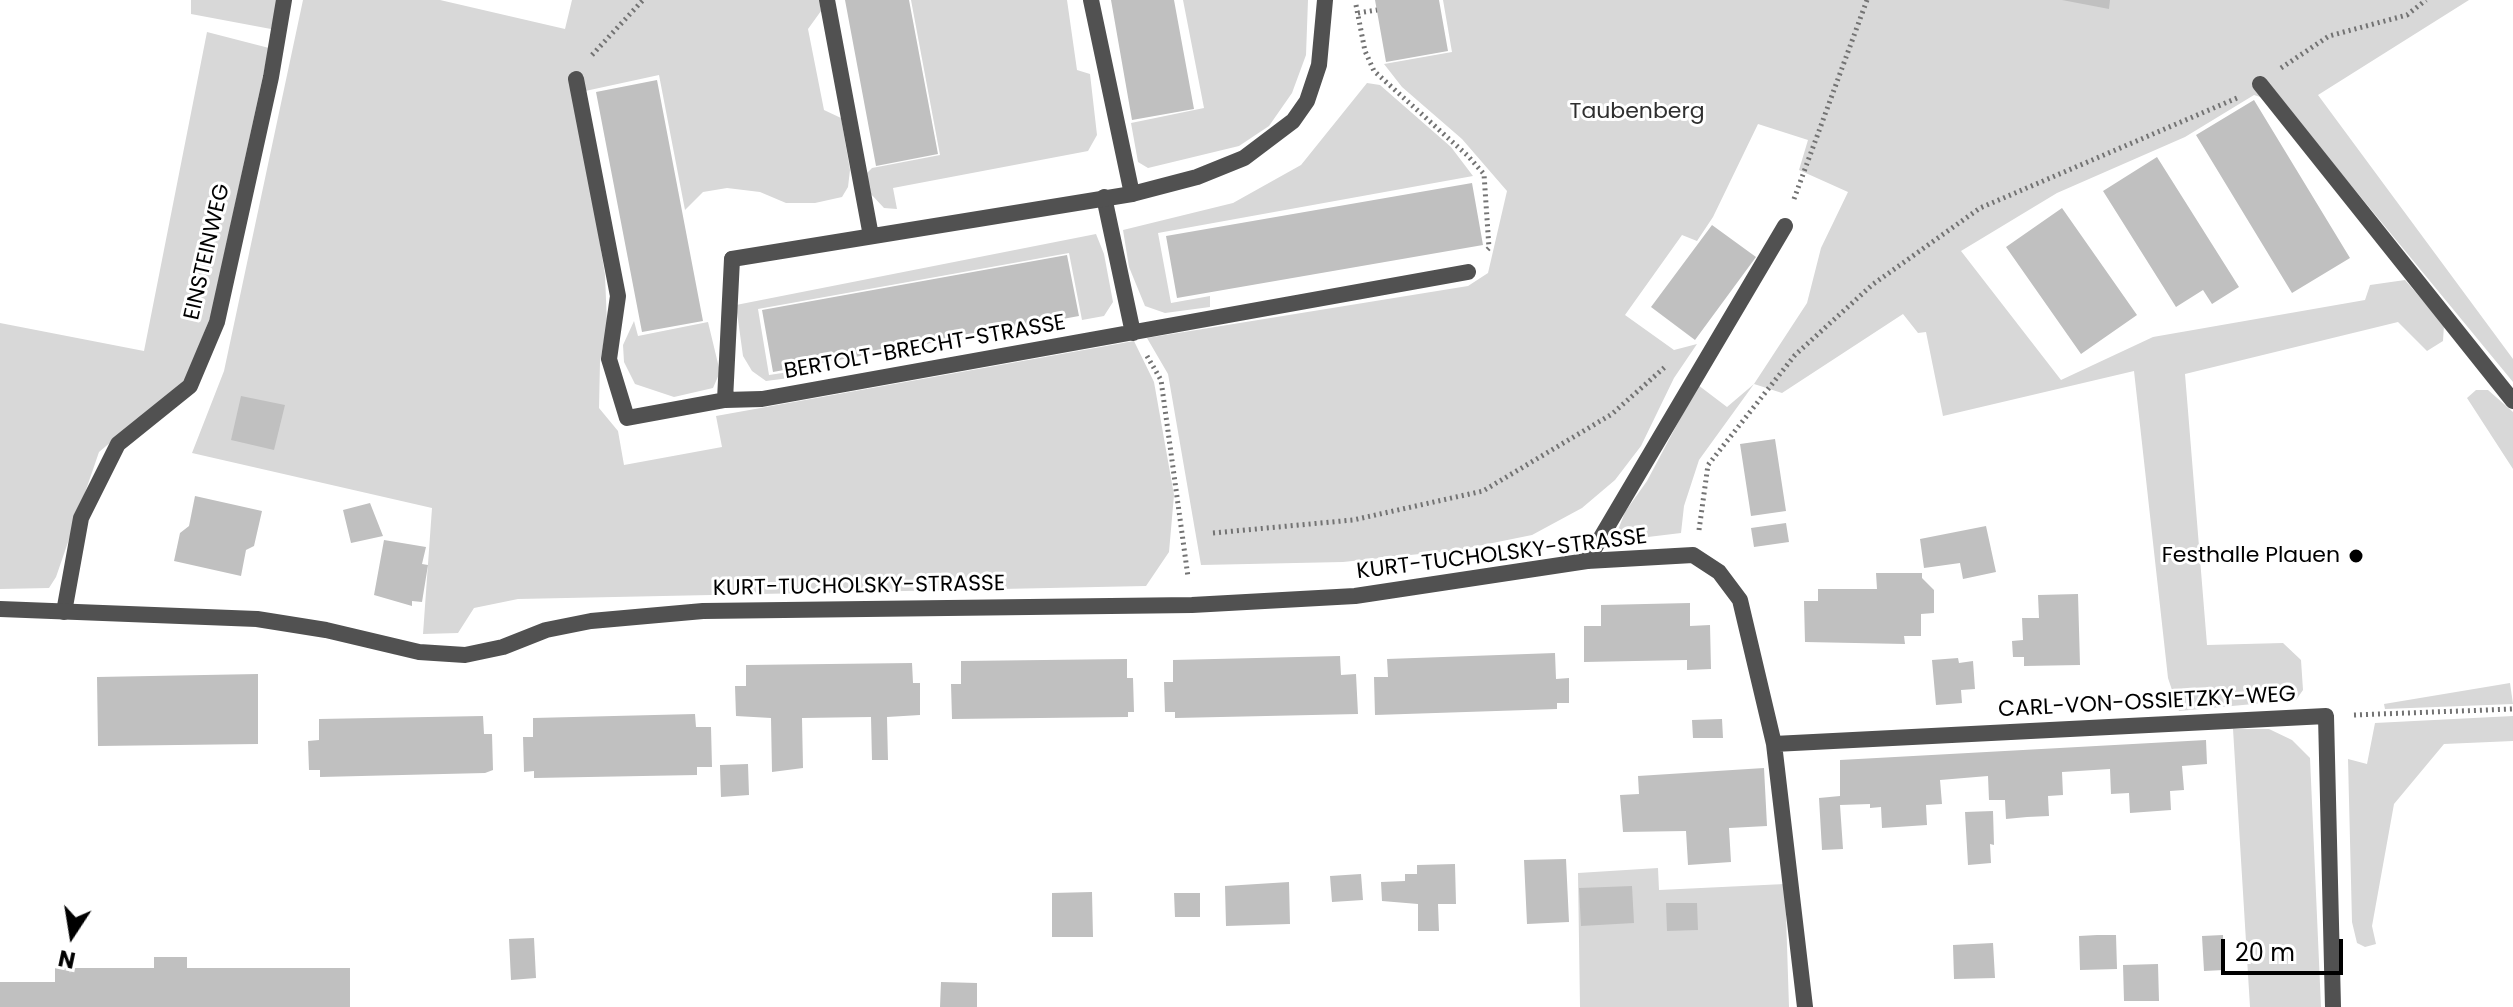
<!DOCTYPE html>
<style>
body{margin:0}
#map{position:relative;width:2513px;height:1007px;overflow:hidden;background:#fff;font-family:Poppins,sans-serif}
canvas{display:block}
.north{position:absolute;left:32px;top:895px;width:80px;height:80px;-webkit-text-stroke:6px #fff;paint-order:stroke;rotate:192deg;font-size:22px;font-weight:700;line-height:32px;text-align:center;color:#000}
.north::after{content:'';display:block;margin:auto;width:28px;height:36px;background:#000;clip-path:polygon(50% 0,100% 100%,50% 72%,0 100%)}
.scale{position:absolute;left:2221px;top:939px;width:122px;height:36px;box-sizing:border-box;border:4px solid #000;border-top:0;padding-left:10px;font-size:24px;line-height:28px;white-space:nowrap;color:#000;-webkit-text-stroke:6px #fff;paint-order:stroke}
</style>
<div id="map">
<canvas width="2513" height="1007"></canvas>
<div class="north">N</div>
<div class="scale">20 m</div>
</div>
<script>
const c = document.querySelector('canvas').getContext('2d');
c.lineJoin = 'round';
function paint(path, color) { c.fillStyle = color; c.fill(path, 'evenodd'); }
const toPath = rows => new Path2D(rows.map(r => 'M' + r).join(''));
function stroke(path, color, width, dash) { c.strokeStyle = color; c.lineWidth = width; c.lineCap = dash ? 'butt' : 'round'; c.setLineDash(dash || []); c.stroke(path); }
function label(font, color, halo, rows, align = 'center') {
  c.font = font + ' Poppins,sans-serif'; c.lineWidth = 6; c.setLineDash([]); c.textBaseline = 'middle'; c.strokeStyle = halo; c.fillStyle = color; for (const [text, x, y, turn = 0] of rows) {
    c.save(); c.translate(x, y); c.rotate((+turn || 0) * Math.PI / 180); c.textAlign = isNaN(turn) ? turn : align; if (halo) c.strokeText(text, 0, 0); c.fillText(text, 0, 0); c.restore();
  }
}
paint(toPath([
 [191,0,278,0,271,29,191,14],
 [303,0,440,0,565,29,572,0,819,0,821,11,808,29,824,110,841,118,850,170,848,187,842,197,815,203,786,203,760,192,727,188,703,192,685,210,659,75,576,93,605,275,607,324,600,362,599,408,618,431,624,465,722,447,716,416,1134,341,1154,382,1174,495,1169,552,1146,586,518,599,474,608,458,633,423,634,432,508,192,453,224,371],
 [911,0,1067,0,1077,70,1090,74,1097,135,1088,151,893,188,897,209,884,208,870,193,867,173,872,168,940,155],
 [1183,0,1308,0,1306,55,1292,93,1269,126,1239,146,1148,168,1138,162,1131,123,1204,108],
 [1443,0,2469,0,2318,95,2513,359,2513,382,2308,133,2276,102,2254,95,2185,137,2057,193,1961,251,2061,380,2153,337,2365,300,2370,285,2405,280,2444,325,2443,341,2427,351,2398,322,2185,374,2207,645,2283,643,2301,660,2303,690,2296,700,2179,711,2168,678,2134,371,1943,416,1926,332,1918,333,1903,314,1782,393,1754,384,1699,460,1684,506,1681,533,1623,540,1618,530,1625,512,1647,481,1698,385,1727,407,1754,384,1807,303,1821,248,1848,192,1799,170,1808,140,1758,124,1713,217,1697,241,1682,235,1625,315,1674,350,1697,344,1674,378,1641,446,1615,480,1582,508,1532,535,1458,550,1343,562,1201,565,1168,374,1147,338,1468,286,1488,273,1507,191,1462,139,1402,87,1384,64,1452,52],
 [207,32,269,48,211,315,186,379,99,452,56,577,49,588,0,589,0,323,144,351],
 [1367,83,1380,85,1451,147,1473,176,1158,233,1171,303,1210,296,1210,307,1165,313,1145,306,1129,267,1123,230,1233,203,1301,165],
 [1096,234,1104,254,1113,302,1104,316,1082,320,1069,253,758,309,769,375,809,369,805,376,766,381,752,371,743,356,736,305],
 [634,321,638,336,708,322,720,372,713,388,674,397,635,384,624,362,623,345],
 [2476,390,2488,390,2513,412,2513,469,2467,398],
 [2510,683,2513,704,2385,709,2384,704],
 [2513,716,2513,741,2444,744,2394,804,2372,926,2376,944,2365,947,2357,943,2352,922,2348,759,2367,764,2375,723],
 [2233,729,2269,729,2292,740,2310,758,2321,1007,2250,1007],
 [1658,868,1659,890,1785,884,1789,1007,1580,1007,1578,873]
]), '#d8d8d8');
paint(toPath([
 [845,0,909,0,938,154,876,166],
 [1111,0,1174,0,1194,109,1132,120],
 [1375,0,1439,0,1448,51,1386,62],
 [2062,0,2110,0,2109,9],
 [657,80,703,321,642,332,596,92],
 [2254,100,2350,258,2292,293,2196,135],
 [2157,157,2239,287,2212,304,2203,290,2176,307,2103,191],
 [1472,183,1483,245,1177,298,1166,236],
 [2062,208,2137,315,2081,354,2006,247],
 [1712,225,1756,257,1695,340,1651,307],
 [1067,255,1079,316,773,372,762,310],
 [241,396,285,405,274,450,231,440],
 [1775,439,1786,511,1751,516,1740,444],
 [195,496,262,511,254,546,246,550,241,576,174,561,180,533,189,526],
 [370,503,383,536,351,543,343,510],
 [1786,523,1789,542,1754,547,1751,528],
 [1986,526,1996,572,1963,579,1960,563,1924,568,1920,539],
 [384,540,426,547,422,564,428,565,422,602,412,601,412,606,374,595],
 [1876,573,1922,573,1922,578,1934,590,1934,613,1921,614,1921,636,1904,636,1905,644,1805,642,1804,601,1818,601,1818,589,1877,589],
 [2078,594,2080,665,2024,666,2024,657,2013,657,2012,641,2023,640,2022,618,2039,618,2038,595],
 [1690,603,1690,626,1710,625,1711,669,1687,670,1687,660,1584,662,1584,626,1601,626,1601,605],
 [1555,653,1556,679,1569,678,1569,703,1557,703,1557,709,1375,715,1374,677,1388,677,1387,659],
 [1340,656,1341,675,1356,674,1358,714,1175,718,1175,712,1165,712,1164,682,1173,682,1173,660],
 [1958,658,1959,663,1973,661,1975,689,1961,690,1962,703,1936,705,1932,660],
 [1127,659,1127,678,1133,678,1134,712,1128,712,1128,717,952,719,951,684,961,684,961,661],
 [912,663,913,683,920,683,920,715,887,717,888,760,872,760,871,717,802,718,803,768,772,772,771,718,736,716,735,686,746,686,746,665],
 [258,674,258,744,98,746,97,677],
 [695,714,696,727,711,727,712,767,697,767,697,775,534,778,534,771,524,772,523,737,533,737,533,718],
 [483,716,484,734,492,734,493,770,485,773,320,777,320,770,309,770,308,741,319,740,319,719],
 [1722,719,1723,738,1693,738,1692,720],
 [2206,740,2207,764,2182,766,2184,790,2170,791,2171,810,2130,813,2129,793,2111,794,2110,769,2062,772,2063,795,2048,796,2049,816,2027,817,2006,819,2005,800,1989,800,1988,776,1940,780,1942,804,1926,805,1927,825,1882,828,1881,807,1870,808,1870,804,1840,805,1843,849,1822,850,1819,798,1840,796,1840,760],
 [748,764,749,795,721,797,720,765],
 [1764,768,1767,826,1729,828,1731,862,1688,865,1686,831,1623,832,1620,795,1639,794,1638,776],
 [1993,811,1994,845,1990,844,1991,863,1968,865,1965,812],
 [1566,859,1569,922,1527,924,1524,860],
 [1455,864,1456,904,1438,904,1439,931,1418,931,1418,904,1382,901,1381,882,1405,881,1405,874,1417,874,1417,865],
 [1361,874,1363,900,1332,902,1330,876],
 [1289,882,1290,924,1226,926,1225,886],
 [1632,886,1634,923,1581,926,1579,888],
 [1092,892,1093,937,1052,937,1052,893],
 [1174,893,1200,893,1200,917,1175,917],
 [1666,903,1697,903,1698,930,1667,931],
 [2097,935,2116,935,2117,969,2080,970,2079,936],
 [2223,935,2224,970,2204,971,2202,936],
 [534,938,536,978,511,980,509,939],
 [1993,943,1995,978,1954,979,1953,945],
 [154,957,187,957,187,968,350,968,350,1007,0,1007,0,982,55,982,55,968,154,968],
 [2158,964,2159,1001,2124,1001,2123,965],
 [941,982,977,983,977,1007,940,1007]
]), '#c0c0c0');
stroke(toPath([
 [1356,5,1365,51,1374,71,1468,156,1484,174,1489,248,1486,251],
 [1358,13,1377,10],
 [592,55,643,0],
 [2281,68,2329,36,2407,15,2426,0],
 [1794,199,1867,0],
 [1147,356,1161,380,1188,577],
 [1699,530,1708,465,1795,355,1872,285,1980,208,2237,98],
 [1213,533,1353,520,1483,491,1612,414,1666,366],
 [2354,715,2513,709]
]), '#737373', 5, [2, 4]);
stroke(toPath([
 [1091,0,1132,194],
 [576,79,618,296,609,359,627,418,725,400,762,399,1468,272],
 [2260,84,2513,401],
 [1104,197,1133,333],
 [725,400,732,259],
 [1587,561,1785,226],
 [64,612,81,518,118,444,190,386,217,322,271,77,284,0]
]), '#515151', 16);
stroke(toPath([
 [827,0,871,236],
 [732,259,1132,194,1197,177,1244,158,1293,121,1307,101,1319,65,1325,0],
 [0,609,257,619,326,630,419,652,465,655,503,647,546,630,591,621,703,611,1192,605,1355,596,1587,561,1693,555,1719,572,1740,600,1774,744,1805,1007],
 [1774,744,2326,716,2333,1007]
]), '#515151', 16);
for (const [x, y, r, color] of [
 [2356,556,8,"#000"]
]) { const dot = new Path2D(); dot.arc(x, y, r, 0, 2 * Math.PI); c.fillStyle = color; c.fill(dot); stroke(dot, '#fff', 3); }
label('22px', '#2f2f2f', '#fff', [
 ["Taubenberg",1637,112]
]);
label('22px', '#000', '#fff', [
 ["EINSTEINWEG",208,252,-77],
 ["BERTOLT-BRECHT-STRASSE",925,348,-10],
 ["KURT-TUCHOLSKY-STRASSE",1502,555,-7],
 ["KURT-TUCHOLSKY-STRASSE",859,587,-1],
 ["CARL-VON-OSSIETZKY-WEG",2147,703,-3]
]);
label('22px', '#000', '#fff', [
 ["Festhalle Plauen",2340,556]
], 'right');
</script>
